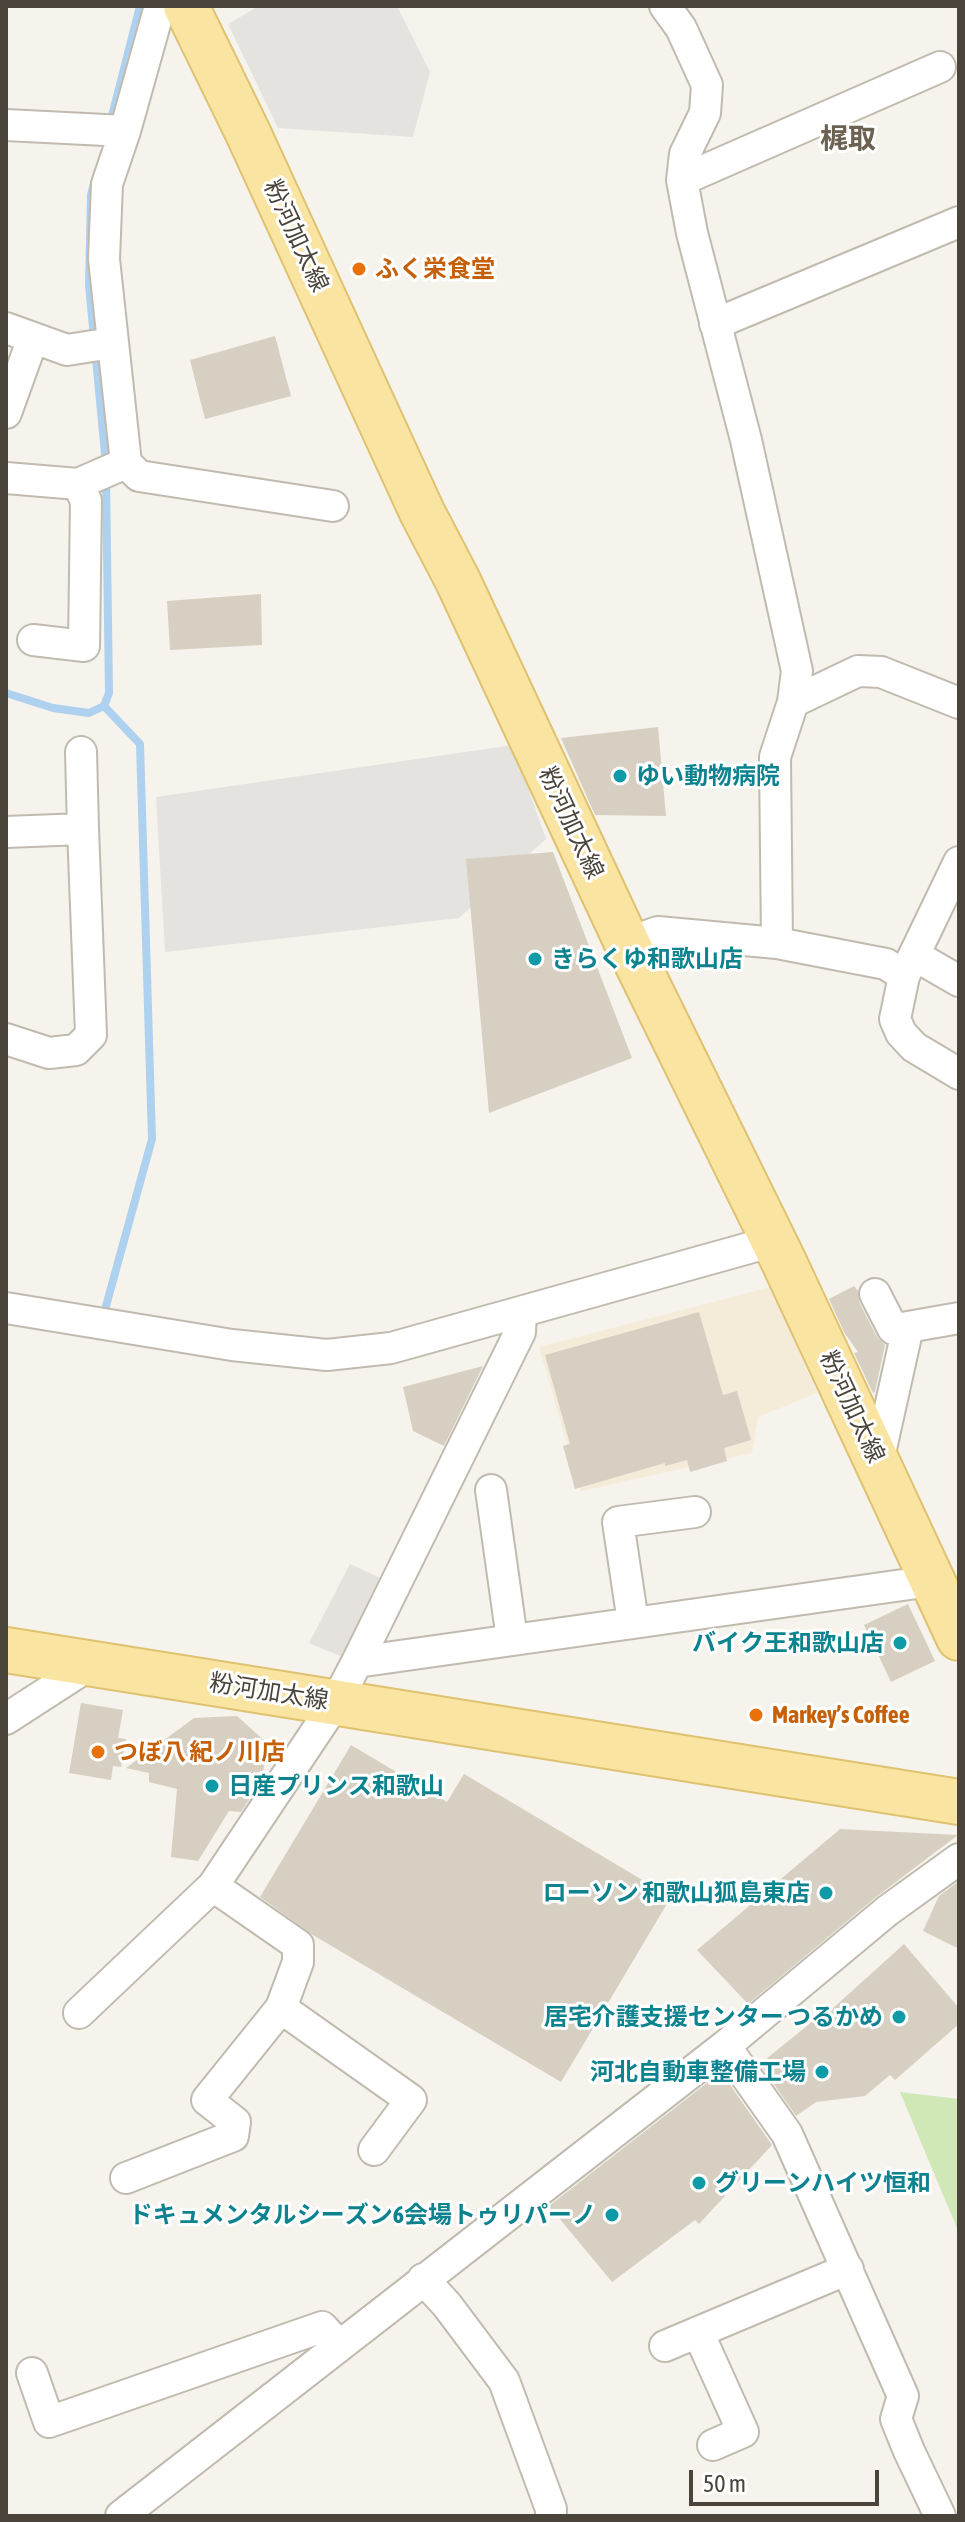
<!DOCTYPE html>
<meta charset="utf-8">
<style>
body{margin:0}
#map{position:relative;width:965px;height:2522px;overflow:hidden;background:#f5f3ec;font-family:"Asap Condensed",sans-serif}
canvas{display:block}
.frame{position:absolute;inset:0;border:8px solid #4a443a;pointer-events:none}
.scale{position:absolute;left:689px;top:2470px;width:190px;height:36px;box-sizing:border-box;border:4px solid #4a443a;border-top:0;padding-left:10px;font-size:24px;line-height:28px;white-space:nowrap;color:#4a443a;-webkit-text-stroke:6px #fff;paint-order:stroke}
</style>
<div id="map">
<canvas width="965" height="2522"></canvas>
<div class="frame"></div>
<div class="scale">50 m</div>
</div>
<script>
const c = document.querySelector('canvas').getContext('2d');
c.lineJoin = 'round';
function paint(path, color) { c.fillStyle = color; c.fill(path, 'evenodd'); }
const toPath = rows => new Path2D(rows.map(r => 'M' + r).join(''));
function stroke(path, color, width, dash) { c.strokeStyle = color; c.lineWidth = width; c.lineCap = dash ? 'butt' : 'round'; c.setLineDash(dash || []); c.stroke(path); }
function label(font, color, halo, rows, align = 'center') {
  c.font = font + ' "Asap Condensed","Noto Sans JP",sans-serif'; c.lineWidth = 6; c.setLineDash([]); c.textBaseline = 'middle'; c.strokeStyle = halo; c.fillStyle = color; for (const [text, x, y, turn = 0] of rows) {
    c.save(); c.translate(x, y); c.rotate((+turn || 0) * Math.PI / 180); c.textAlign = isNaN(turn) ? turn : align; if (halo) c.strokeText(text, 0, 0); c.fillText(text, 0, 0); c.restore();
  }
}
paint(toPath([
 [771,1287,817,1393,758,1417,752,1453,581,1491,539,1347]
]), '#f5ebd9');
paint(toPath([
 [350,1564,385,1580,347,1659,309,1643]
]), '#e5e2dd');
paint(toPath([
 [900,2092,959,2099,959,2233]
]), '#d0e7b8');
paint(toPath([
 [259,6,397,6,430,72,413,137,278,128,228,24],
 [513,745,546,839,459,918,165,952,156,797]
]), '#e5e3e0');
stroke(toPath([
 [110,124,140,6],
 [94,183,91,195,89,285,106,464],
 [6,693,53,708,89,713,104,706,109,693,106,478],
 [104,706,140,744,152,1139,106,1306]
]), '#add1ee', 8);
paint(toPath([
 [275,336,291,396,205,419,190,360],
 [261,594,262,645,170,650,167,601],
 [658,727,666,816,595,815,561,738],
 [553,852,632,1058,489,1113,466,859],
 [854,1286,858,1291,859,1302,877,1337,885,1345,875,1392,873,1393,854,1353,858,1352,844,1332,829,1299],
 [699,1312,723,1395,737,1391,751,1440,724,1448,727,1461,690,1472,687,1460,665,1466,665,1463,575,1489,563,1446,570,1444,545,1355],
 [483,1366,444,1446,413,1431,403,1387],
 [908,1604,935,1661,891,1682,864,1625],
 [81,1703,123,1710,118,1738,126,1739,121,1767,113,1766,111,1780,69,1773],
 [237,1716,267,1743,262,1780,241,1812,229,1811,198,1861,171,1857,177,1789,149,1782,149,1773,126,1768,194,1718],
 [351,1745,447,1802,464,1774,671,1897,561,2082,313,1935,260,1897],
 [840,1829,958,1835,876,1897,748,2004,697,1950],
 [959,1881,959,1949,923,1931,939,1896],
 [904,1944,959,2008,959,2024,895,2080,890,2075,865,2096,816,2102,796,2116,760,2064,819,2016,821,2019],
 [721,2072,772,2145,699,2224,695,2220,612,2282,549,2206]
]), '#d7cfc2');
const minor = toPath([
 [160,6,125,131,107,184,104,259,126,463,139,476,333,506],
 [665,6,681,28,707,85,705,113,685,154,682,180,692,233,746,440,797,671,793,702,775,757,777,943],
 [6,125,125,131],
 [682,180,940,67],
 [715,324,959,222],
 [6,328,67,350,112,343],
 [6,413,33,338],
 [6,478,78,484,126,463],
 [33,640,84,646,86,501,78,484],
 [793,702,858,671,881,672,959,703],
 [81,752,83,829],
 [6,832,83,829,91,1035,76,1050,49,1053,6,1039],
 [627,943,658,932,777,943,886,964,904,976,895,1019,901,1033,914,1047,959,1074],
 [914,955,959,981],
 [904,976,959,862],
 [875,1294,893,1329,908,1327],
 [6,1308,232,1345,327,1355,391,1348,774,1241],
 [878,1462,908,1327,959,1318],
 [491,1490,512,1639],
 [633,1622,618,1522,695,1512],
 [357,1662,520,1332,521,1313],
 [6,1719,91,1664],
 [281,2008,411,2100,374,2150],
 [79,2013,213,1886,336,1702,357,1662,931,1581],
 [725,2046,787,2134,903,2396,896,2419,909,2451,940,2516],
 [126,2178,233,2136,235,2122,207,2100,281,2008,298,1962,298,1945,213,1886],
 [423,2279,447,2305,504,2381,551,2509,551,2516],
 [698,2332,743,2432,713,2445],
 [665,2346,848,2269],
 [32,2373,49,2422,322,2327,339,2345],
 [121,2516,725,2046,887,1911,959,1859]
]);
const primary = toPath([
 [186,6,248,133,422,512,458,581,627,943,783,1260,959,1638],
 [6,1650,959,1802]
]);
stroke(minor, '#c1bbaf', 34);
stroke(primary, '#dfc270', 48);
stroke(minor, '#fff', 30);
stroke(primary, '#fae4a1', 44);
for (const [x, y, r, color] of [
 [359,269,8,"#e8710a"],
 [620,776,8,"#0f9aa8"],
 [535,959,8,"#0f9aa8"],
 [900,1643,8,"#0f9aa8"],
 [756,1715,8,"#e8710a"],
 [98,1752,8,"#e8710a"],
 [212,1786,8,"#0f9aa8"],
 [826,1893,8,"#0f9aa8"],
 [899,2017,8,"#0f9aa8"],
 [822,2072,8,"#0f9aa8"],
 [699,2183,8,"#0f9aa8"],
 [612,2215,8,"#0f9aa8"]
]) { const dot = new Path2D(); dot.arc(x, y, r, 0, 2 * Math.PI); c.fillStyle = color; c.fill(dot); stroke(dot, '#fff', 3); }
label('24px', '#4a443a', '#fff', [
 ["粉河加太線",296,236,65],
 ["粉河加太線",571,823,65],
 ["粉河加太線",852,1407,65],
 ["粉河加太線",269,1692,9]
]);
label('bold 24px', '#c56008', '#fff', [
 ["ふく栄食堂",375,269],
 ["Markey’s Coffee",772,1715],
 ["つぼ八 紀ノ川店",114,1752]
], 'left');
label('bold 24px', '#0d838f', '#fff', [
 ["ゆい動物病院",636,776,"left"],
 ["きらくゆ和歌山店",551,959,"left"],
 ["バイク王和歌山店",884,1643],
 ["日産プリンス和歌山",228,1786,"left"],
 ["ローソン 和歌山狐島東店",810,1893],
 ["居宅介護支援センター つるかめ",883,2017],
 ["河北自動車整備工場",806,2072],
 ["グリーンハイツ恒和",715,2183,"left"],
 ["ドキュメンタルシーズン6会場トゥリパーノ",596,2215]
], 'right');
label('bold 28px', '#6c6251', '#fff', [
 ["梶取",848,139]
]);
</script>
